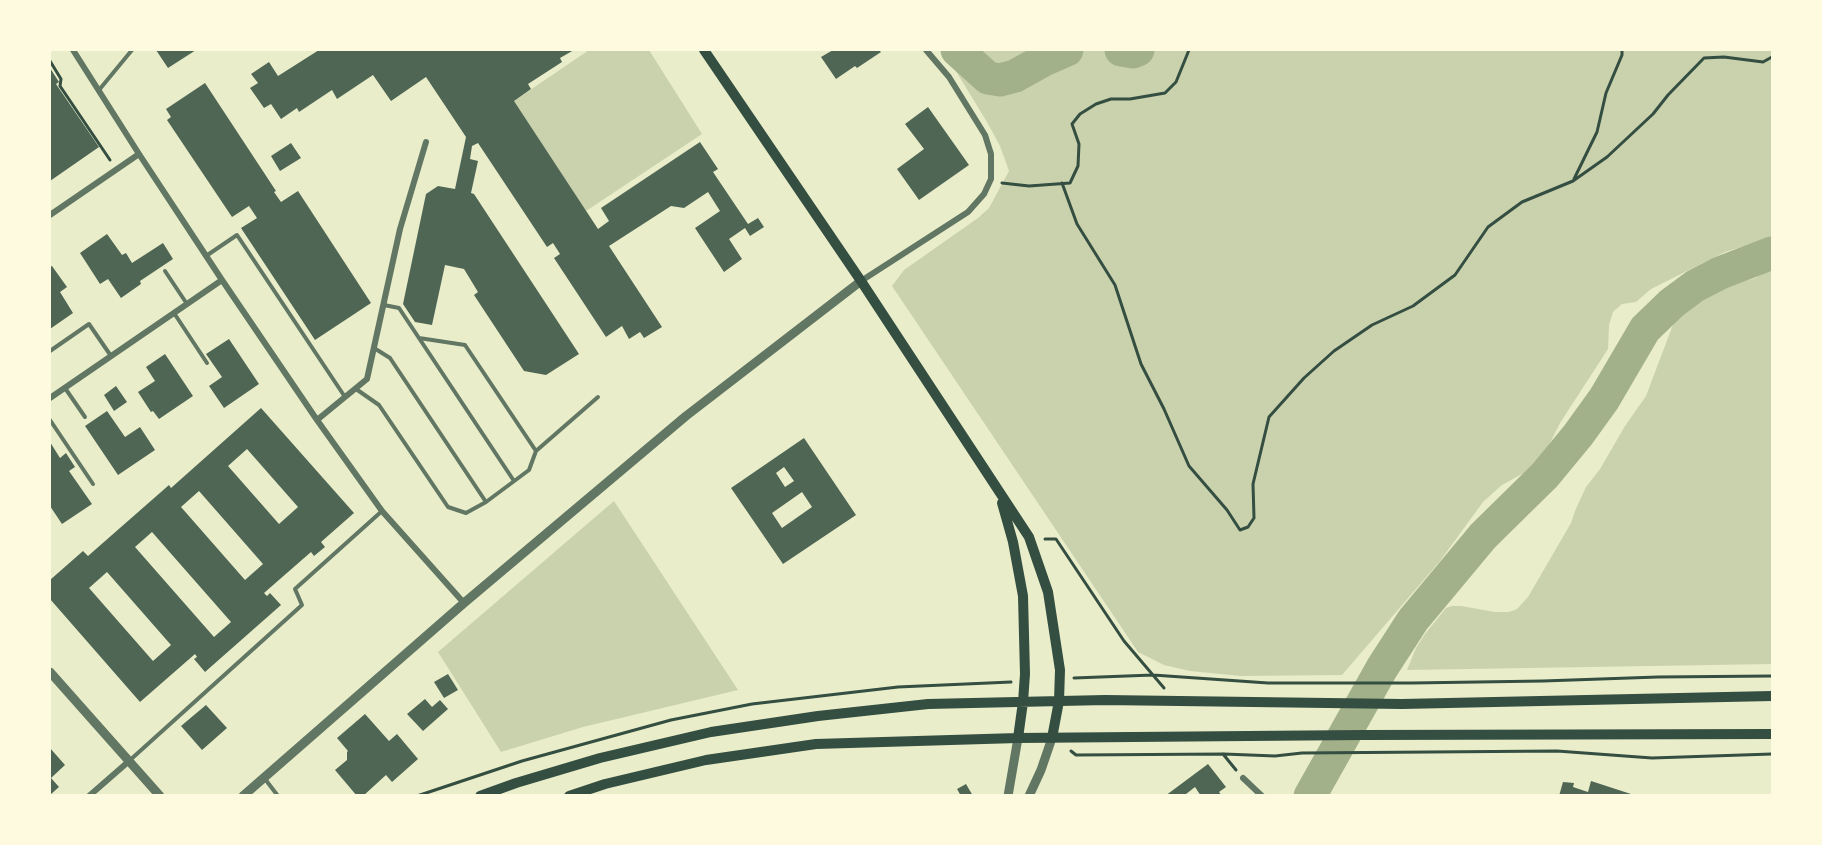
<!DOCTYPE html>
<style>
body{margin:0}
#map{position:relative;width:1822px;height:845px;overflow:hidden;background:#e9edc9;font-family:Rubik,sans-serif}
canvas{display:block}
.frame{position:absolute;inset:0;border:51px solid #fefae0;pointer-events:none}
</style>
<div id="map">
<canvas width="1822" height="845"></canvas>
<div class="frame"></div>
</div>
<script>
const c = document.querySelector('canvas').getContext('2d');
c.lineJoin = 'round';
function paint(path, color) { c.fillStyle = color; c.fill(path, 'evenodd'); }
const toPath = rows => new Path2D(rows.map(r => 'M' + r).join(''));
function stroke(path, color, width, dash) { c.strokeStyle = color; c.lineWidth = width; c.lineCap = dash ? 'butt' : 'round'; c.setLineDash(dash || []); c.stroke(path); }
paint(toPath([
 [589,50,649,50,702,134,586,211,514,101],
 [943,50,1772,50,1772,238,1725,252,1651,289,1636,302,1622,304,1613,312,1609,325,1608,349,1560,423,1546,451,1531,469,1502,485,1483,502,1440,561,1342,675,1241,676,1190,671,1164,665,1138,652,892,286,904,270,978,218,989,208,1009,171,1000,146,987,122],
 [1772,268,1772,664,1407,670,1416,648,1425,634,1446,608,1452,606,1461,606,1495,612,1509,612,1517,609,1528,597,1571,523,1575,511,1586,487,1600,469,1625,426,1646,396,1674,322,1689,309,1726,287,1755,278],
 [614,501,738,690,583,727,501,752,438,652]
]), '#cad2ad');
stroke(toPath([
 [957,50,988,78,1000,80,1015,76,1042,61,1067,50],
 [1121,50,1133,52,1138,50],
 [1310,796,1382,668,1413,620,1483,536,1545,475,1578,435,1604,399,1645,329,1672,303,1695,286,1720,273,1772,253]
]), '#a3b18a', 33);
paint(toPath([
 [156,50,196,50,168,68],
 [319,50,574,50,560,58,562,62,528,84,531,89,514,101,598,229,609,221,601,208,700,142,718,169,713,172,748,224,758,218,764,227,750,236,745,228,729,239,742,259,724,272,695,228,720,211,708,192,684,208,671,206,609,246,662,327,644,338,640,332,629,339,622,326,606,337,554,258,560,254,553,243,547,247,478,143,472,146,470,159,478,161,471,193,474,194,579,354,546,375,524,371,474,295,478,292,464,269,445,265,432,325,415,322,403,304,426,194,438,186,455,189,466,137,426,77,391,101,373,75,337,99,332,90,299,112,297,108,281,119,271,104,264,108,250,88,258,83,251,74,269,62,278,76],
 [833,50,879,50,881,52,857,68,855,66,836,79,821,57],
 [50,68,59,82,56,84,99,147,50,181],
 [205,83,276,191,274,192,281,202,298,191,371,303,315,340,241,228,257,218,249,206,232,217,167,120,171,117,166,109],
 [928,107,969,165,919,200,897,169,924,149,905,124],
 [291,143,301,158,280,171,271,156],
 [107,234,122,255,126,253,132,263,163,243,173,259,140,281,141,284,121,298,108,279,100,284,80,253],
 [52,266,67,287,60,292,73,313,50,329,50,267],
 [229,339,259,384,224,408,209,386,222,377,206,354],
 [165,354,193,396,159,419,153,411,151,412,138,392,155,381,146,367],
 [116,386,127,402,114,411,104,395],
 [261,408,354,513,321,542,325,547,314,556,311,552,264,593,267,596,270,593,281,605,205,672,194,659,197,657,195,654,140,702,50,599,50,580,83,551,88,556,169,485,171,488],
 [247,449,298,507,279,524,228,466],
 [199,491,263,564,245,580,181,507],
 [152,532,231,622,214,637,135,547],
 [107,572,171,645,153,661,89,588],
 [107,411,125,437,140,427,155,450,118,475,85,426],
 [804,438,856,515,783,564,731,488],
 [784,467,794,481,785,487,776,473],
 [802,492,812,507,782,528,772,513],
 [50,442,60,458,66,453,75,467,69,471,92,504,62,524,50,506],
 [448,674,458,690,444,698,434,682],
 [425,699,432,707,440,700,448,709,423,731,407,714],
 [206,705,227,728,202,750,181,726],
 [365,714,389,741,397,734,418,759,392,782,386,775,363,796,357,796,335,770,347,760,347,752,348,751,337,738],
 [50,748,65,765,51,778,59,787,50,795],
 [1208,764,1226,787,1219,792,1222,796,1201,796,1195,787,1186,794,1187,796,1165,796],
 [1591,781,1634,795,1634,796,1559,796,1563,782,1574,783,1573,787,1588,792],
 [966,784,973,796,961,796,957,789]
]), '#4f6655');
stroke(toPath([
 [50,61,61,79,60,86,110,160],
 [1574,179,1597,132,1606,93,1622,55,1622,50],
 [1002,183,1029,186,1070,183,1078,166,1079,144,1072,124,1080,114,1096,104,1111,99,1130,99,1165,93,1176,82,1189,50],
 [1062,183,1077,224,1115,285,1141,364,1164,409,1189,466,1227,510,1240,530,1248,527,1254,518,1253,484,1269,417,1304,378,1334,351,1372,325,1413,306,1455,275,1488,227,1522,202,1573,181,1607,157,1653,114,1668,95,1704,58,1724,57,1763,62,1772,57],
 [1045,539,1056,539,1124,641,1164,688],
 [1074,678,1153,675,1268,683,1412,683,1543,681,1658,677,1772,676],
 [1071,751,1076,755,1224,754,1275,756,1302,753,1557,751,1652,758,1772,754],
 [1223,754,1236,770],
 [417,796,522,761,671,720,752,704,898,687,1011,682]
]), '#344e41', 3);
stroke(toPath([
 [99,90,132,50],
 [206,256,237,235,345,397],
 [165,271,187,304],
 [384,305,399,308,514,481],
 [174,313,207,363],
 [419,338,465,345,536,451],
 [374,348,390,358,486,502],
 [50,351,89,324,111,356],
 [65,388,85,417],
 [356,389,379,405,448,507,466,513,486,502,529,470,536,451,598,397],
 [50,420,93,484],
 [129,761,302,605,295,589,382,511],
 [265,779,278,796]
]), '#617663', 4);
stroke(toPath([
 [73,50,139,154,222,280,317,420,382,511,464,603],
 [50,215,139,154],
 [861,281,968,212,984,194,991,179,991,154,985,135,949,77,926,50],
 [50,398,222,280],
 [317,420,367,379,400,229,426,142],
 [1243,778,1262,796],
 [89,796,128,762]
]), '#617663', 6);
stroke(toPath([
 [50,672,160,796],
 [243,796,464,603,686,416,861,281],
 [1008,796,1018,738],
 [1029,796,1041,770,1052,738]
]), '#617663', 9);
stroke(toPath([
 [704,50,861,281,1029,537,1048,592,1060,670,1059,701,1052,738],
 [1002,503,1013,542,1023,596,1025,674,1023,702,1018,738],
 [480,796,516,783,600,758,711,732,818,716,928,704,1105,700,1402,704,1772,696],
 [569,796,605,784,706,760,816,744,1018,738,1363,735,1772,734]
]), '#344e41', 10);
</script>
